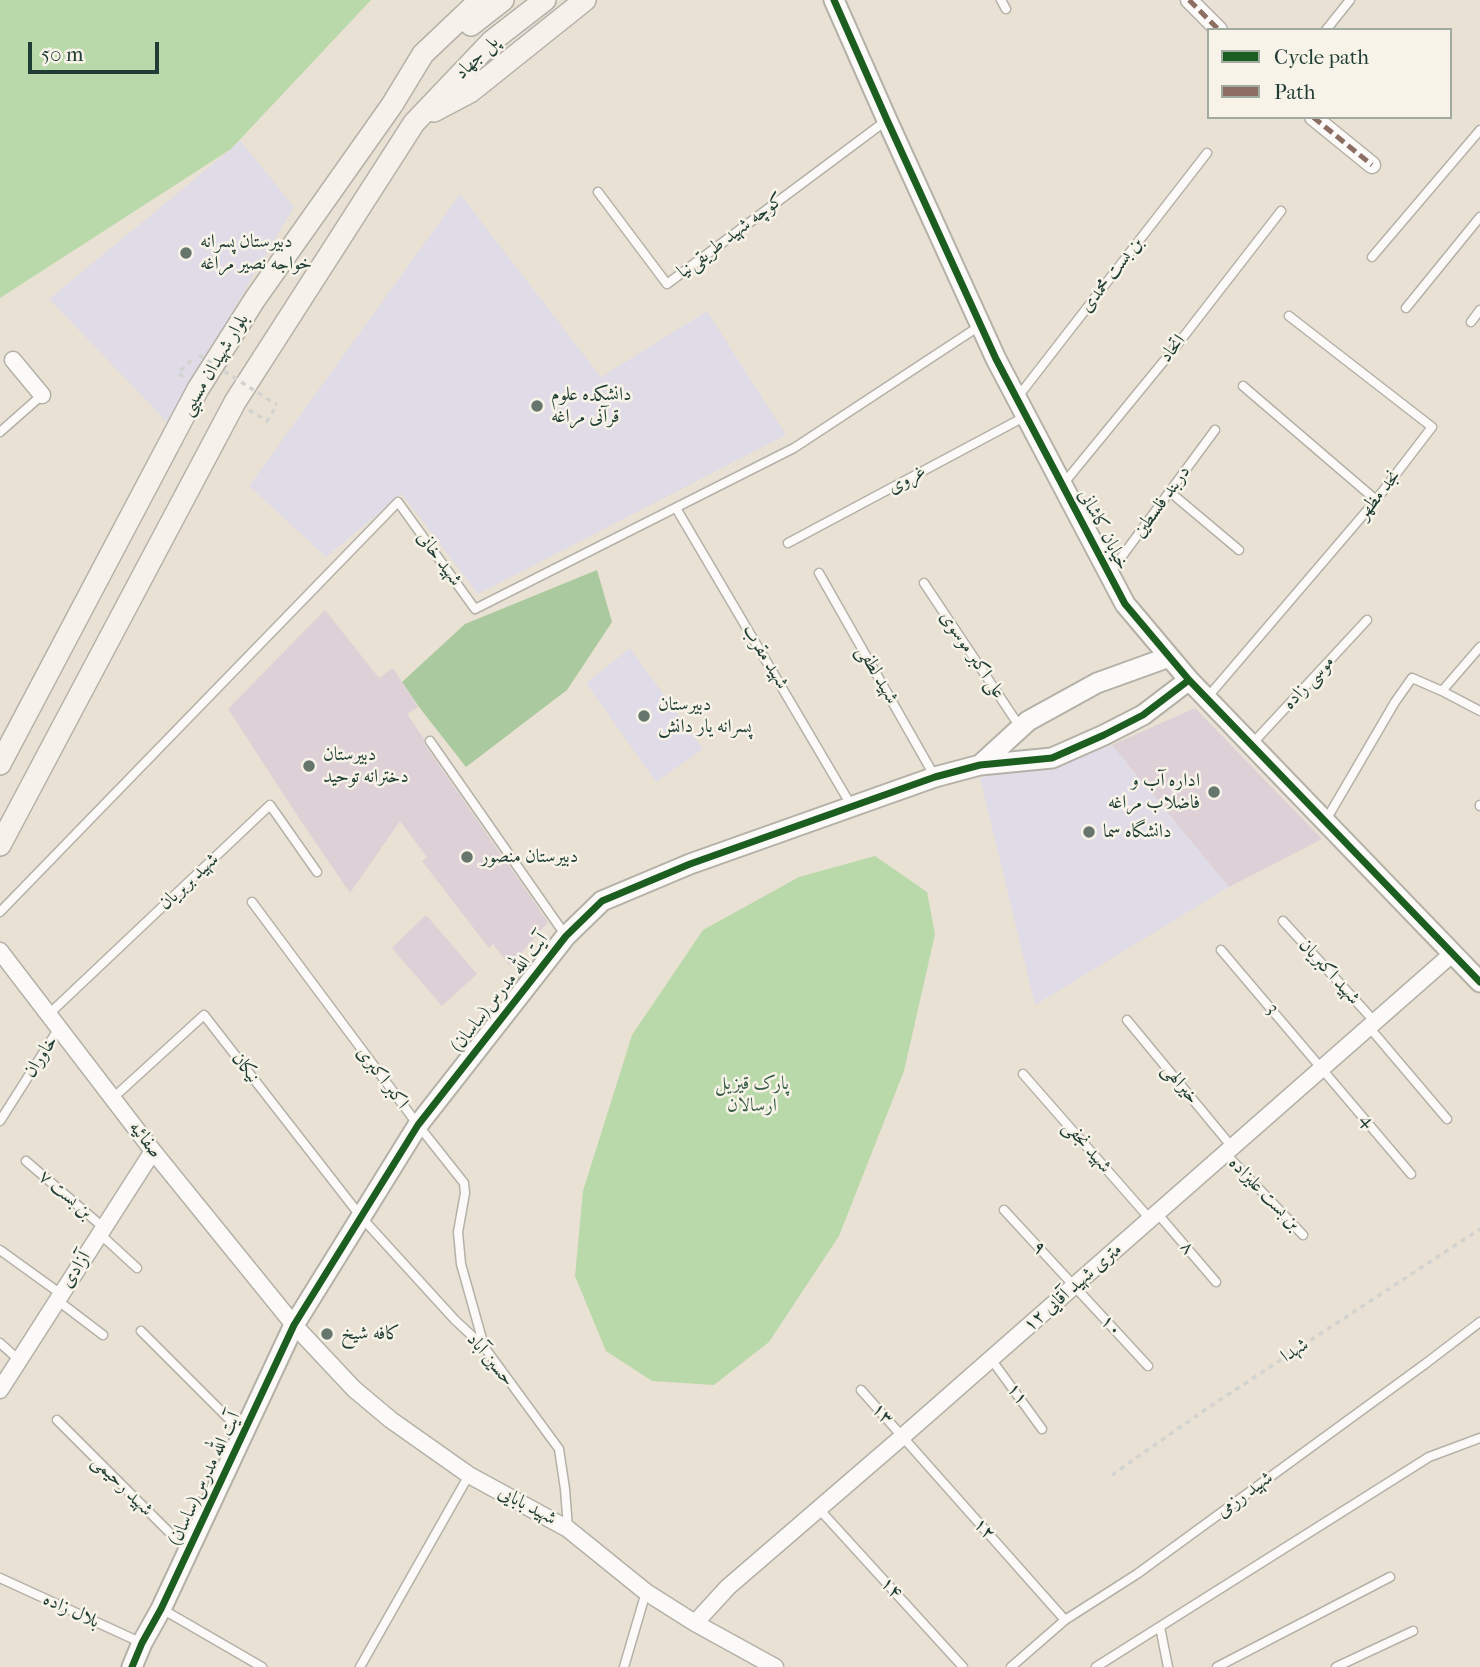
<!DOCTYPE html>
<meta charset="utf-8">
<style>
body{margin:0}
#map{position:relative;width:1480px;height:1667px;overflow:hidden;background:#e9e1d3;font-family:"IM FELL French Canon",serif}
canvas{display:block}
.legend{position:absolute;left:1207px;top:28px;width:245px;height:91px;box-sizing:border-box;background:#f7f3e8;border:2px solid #a1aaa0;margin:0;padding:9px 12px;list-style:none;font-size:21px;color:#1f3d34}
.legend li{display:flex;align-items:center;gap:14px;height:35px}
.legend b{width:35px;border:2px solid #a1aaa0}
.scale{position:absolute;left:28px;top:42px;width:131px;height:32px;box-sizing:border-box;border:4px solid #1f3d34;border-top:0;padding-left:9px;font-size:21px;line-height:24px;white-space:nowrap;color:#1f3d34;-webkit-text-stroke:5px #f7f3e8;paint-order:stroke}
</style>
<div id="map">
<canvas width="1480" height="1667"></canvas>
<ul class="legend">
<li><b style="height:9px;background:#1b5e20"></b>Cycle path</li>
<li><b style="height:9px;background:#8d6e63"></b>Path</li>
</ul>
<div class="scale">50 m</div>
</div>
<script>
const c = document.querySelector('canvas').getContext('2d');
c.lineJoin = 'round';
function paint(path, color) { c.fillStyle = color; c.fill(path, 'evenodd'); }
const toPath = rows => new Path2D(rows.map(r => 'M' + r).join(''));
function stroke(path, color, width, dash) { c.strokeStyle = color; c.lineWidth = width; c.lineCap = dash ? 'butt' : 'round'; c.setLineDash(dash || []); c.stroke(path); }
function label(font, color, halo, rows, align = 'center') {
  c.font = font + ' "IM FELL French Canon",Amiri,serif'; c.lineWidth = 5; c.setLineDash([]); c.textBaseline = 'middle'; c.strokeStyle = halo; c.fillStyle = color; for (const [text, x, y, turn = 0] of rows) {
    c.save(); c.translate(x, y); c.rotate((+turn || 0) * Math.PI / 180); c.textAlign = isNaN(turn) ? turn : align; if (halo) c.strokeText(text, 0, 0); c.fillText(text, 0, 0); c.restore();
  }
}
paint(toPath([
 [240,140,294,207,167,422,49,299,231,149],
 [460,194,601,377,707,311,786,435,478,594,402,494,326,557,249,486],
 [630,648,703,749,656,782,586,683],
 [1112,745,1229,887,1035,1005,980,778]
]), '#e0dce7');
paint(toPath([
 [0,0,371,0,231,149,0,298],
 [875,856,927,892,935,934,904,1071,839,1236,769,1342,714,1385,652,1381,606,1351,575,1276,583,1191,632,1035,703,930,799,877]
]), '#bad9aa');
paint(toPath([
 [597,570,612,622,567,690,466,767,419,707,402,682,465,624]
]), '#aac99f');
paint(toPath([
 [325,610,379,678,393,668,418,707,407,714,424,739,425,745,548,922,510,966,493,944,489,948,422,861,427,857,400,821,350,893,299,818,228,709],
 [1195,708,1322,839,1229,887,1112,745],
 [426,915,477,974,442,1006,392,948]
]), '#ddd0d6');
const service = toPath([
 [1001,0,1006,9],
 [1326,30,1350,0],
 [598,192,667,284,887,120],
 [1372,257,1480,130],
 [1406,308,1480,217],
 [1471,322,1480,310],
 [1243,386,1376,500],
 [1017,398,1207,153],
 [0,432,42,395],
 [1064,483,1177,345,1281,211],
 [1170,492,1239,550],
 [676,508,851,805],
 [788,543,1026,416],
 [819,573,935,777],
 [1109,574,1215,430],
 [924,583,1020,727],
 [1442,691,1480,647],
 [1206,699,1376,500,1432,427,1289,316],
 [430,741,566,936],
 [1251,745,1367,620],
 [1480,805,1480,806],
 [1326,820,1395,702,1412,678,1442,691,1480,711],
 [252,902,418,1125,464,1183,465,1193,458,1232,461,1264,484,1346],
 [0,912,398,502,475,609,794,448,981,325],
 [1283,921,1375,1022],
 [1221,950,1411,1174],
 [49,1014,270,805,317,872],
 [1127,1020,1232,1147],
 [1369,1027,1447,1119],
 [1023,1074,1150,1219],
 [113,1098,204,1015,362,1218,455,1320,485,1348,559,1449,565,1489,568,1528],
 [0,1121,59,1028],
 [1225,1153,1303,1235],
 [26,1161,104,1228],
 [1004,1210,1148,1366],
 [1157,1213,1216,1282],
 [100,1234,137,1268],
 [0,1250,61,1294],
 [57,1300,103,1335],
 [141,1331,243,1433],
 [0,1343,19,1360],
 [991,1359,1042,1429],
 [861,1390,1065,1620],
 [57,1420,188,1551],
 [819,1509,963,1667],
 [0,1578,142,1643],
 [162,1609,262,1667],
 [1160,1627,1168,1667],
 [360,1667,469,1475],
 [624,1667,646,1592],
 [1011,1667,1065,1620,1137,1574,1425,1364,1480,1322],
 [1096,1667,1429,1457,1480,1438],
 [1217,1667,1390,1577],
 [1336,1667,1413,1631]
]);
const minor = toPath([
 [1189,0,1219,30],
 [1313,117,1372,165],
 [13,360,42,395],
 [0,951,153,1151,294,1325,354,1389,391,1420,469,1475,568,1529,646,1592,695,1623,775,1667],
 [0,1390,153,1151],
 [695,1623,728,1587,902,1437,1452,954]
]);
const tertiary = toPath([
 [834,0,887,120,996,359,1125,604,1189,680,1480,982],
 [980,765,1028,721,1097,683,1169,657],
 [132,1667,142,1643,161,1609,294,1325,418,1125,566,936,602,901,690,864,935,777,980,765,1052,758,1104,735,1143,715,1189,680]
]);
const secondary = toPath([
 [471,25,503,0],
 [434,111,470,92,585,0],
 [0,764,198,389,255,299,392,105,423,54,480,0],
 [0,845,235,402,414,123,492,41,545,0]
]);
stroke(service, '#b4b1a8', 11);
stroke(minor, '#b4b1a8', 19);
stroke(tertiary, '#b4b1a8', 23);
stroke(secondary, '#b4b1a8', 24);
stroke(toPath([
 [183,377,178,373,191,361],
 [249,410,267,421,277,405],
 [1112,1475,1209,1407,1480,1229]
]), '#d3d3cf', 3.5, [5, 5]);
stroke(service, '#fcfaf8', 8);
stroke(minor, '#fcfaf8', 16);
stroke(tertiary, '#fcfaf8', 19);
stroke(secondary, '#f6f1eb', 21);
stroke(toPath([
 [199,355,277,405]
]), '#d3d3cf', 3.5, [5, 5]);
stroke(toPath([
 [1189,0,1219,30],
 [1313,117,1372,165]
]), '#8d6e63', 5, [10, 5]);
stroke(toPath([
 [834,0,887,120,996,359,1125,604,1189,680,1480,982],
 [132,1667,142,1643,161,1609,294,1325,418,1125,566,936,602,901,690,864,935,777,980,765,1052,758,1104,735,1143,715,1189,680]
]), '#1b5e20', 7);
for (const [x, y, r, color] of [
 [186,253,7,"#66766c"],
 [537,406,7,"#66766c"],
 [644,716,7,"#66766c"],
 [309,766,7,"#66766c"],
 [1214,792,7,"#66766c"],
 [1089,832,7,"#66766c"],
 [467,857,7,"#66766c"],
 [327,1334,7,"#66766c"]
]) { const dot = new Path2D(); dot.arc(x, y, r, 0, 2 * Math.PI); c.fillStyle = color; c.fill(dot); stroke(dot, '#f7f3e8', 2.5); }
label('19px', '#1f3d34', '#f7f3e8', [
 ["پل جهاد",477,58,-45],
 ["کوچه شهید طریقی‌نیا",731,236,-37],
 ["بن بست محمدی",1112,275,-52],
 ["اتحاد",1173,349,-51],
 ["بلوار شهیدان مسیبی",215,365,-59],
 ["غروی",907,480,-28],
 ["نجد مظهر",1379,495,-51],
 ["دربند فلسطین",1162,502,-54],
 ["خیابان کاشانی",1103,530,62],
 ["شهید خانی",439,559,54],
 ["علی اکبر موسوی",972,655,56],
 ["شهید مقرب",765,657,59],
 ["شهید لطفی",877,675,60],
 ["موسی زاده",1309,683,-47],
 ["شهید بربریان",189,882,-43],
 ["شهید اکبریان",1329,972,48],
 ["آیت الله مدرس(ساسان)",500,993,-52],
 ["3",1272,1009,49],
 ["خاوران",41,1057,-57],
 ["نیکان",245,1068,52],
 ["اکبر اکبری",382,1078,53],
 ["خیرالهی",1180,1084,50],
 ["4",1367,1121,50],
 ["صفائیه",145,1140,52],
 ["شهید نجفی",1087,1147,49],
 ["بن بست علیزاده",1264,1194,46],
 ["بن بست ۷",65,1195,41],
 ["۹",1039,1248,47],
 ["۸",1187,1248,50],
 ["آزادی",76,1270,-57],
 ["۱۲ متری شهید آقایی",1073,1288,-41],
 ["۱۰",1111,1326,47],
 ["شهدا",1295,1351,-33],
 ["حسین آباد",490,1360,50],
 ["۱۱",1017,1394,54],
 ["۱۳",882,1414,49],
 ["آیت الله مدرس(ساسان)",205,1479,-65],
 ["شهید رحیمی",122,1486,45],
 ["شهید رزمی",1245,1495,-36],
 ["شهید بابایی",527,1506,28],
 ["۱۲",984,1529,48],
 ["۱۴",891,1588,48],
 ["بلال زاده",71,1611,25]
]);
label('19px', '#1f3d34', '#f7f3e8', [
 ["دبیرستان پسرانه",200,242],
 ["خواجه نصیر مراغه",200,264],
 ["دانشکده علوم",551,395],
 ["قرآنی مراغه",551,417],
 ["دبیرستان",658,705],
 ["پسرانه یار دانش",658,727],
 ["دبیرستان",323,755],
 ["دخترانه توحید",323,777],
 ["اداره آب و",1200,781,"right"],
 ["فاضلاب مراغه",1200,803,"right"],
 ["دانشگاه سما",1103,832],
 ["دبیرستان منصور",481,857],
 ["کافه شیخ",341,1334]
], 'left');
label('19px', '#365b45', '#f7f3e8', [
 ["پارک قیزیل",752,1084],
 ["ارسالان",752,1106]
]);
</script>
